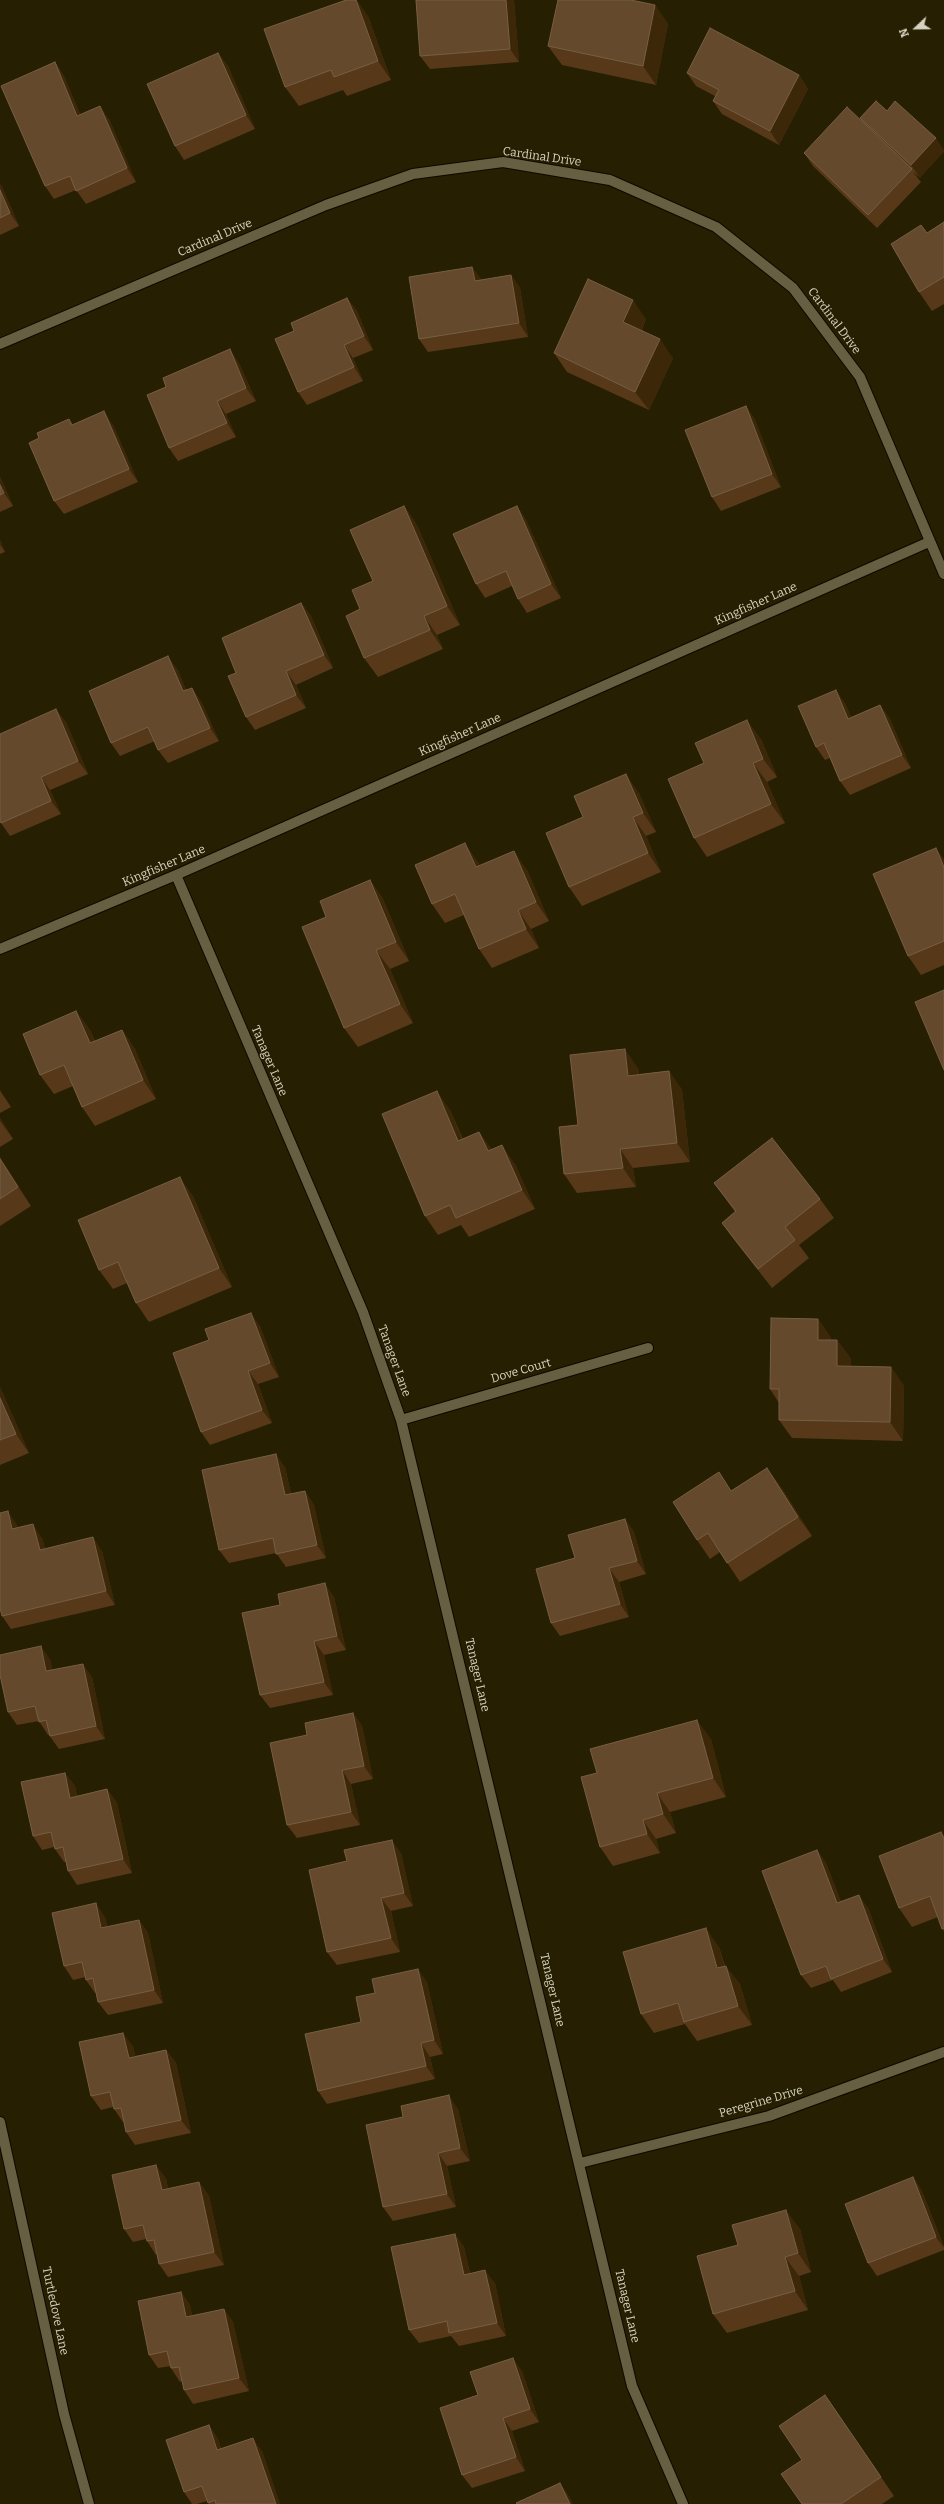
<!DOCTYPE html>
<style>
body{margin:0}
#map{position:relative;width:944px;height:2504px;overflow:hidden;background:#261f02;font-family:Bitter,serif}
canvas{display:block}
.north{position:absolute;left:896px;top:8px;width:40px;height:40px;-webkit-text-stroke:3px #261f02;paint-order:stroke;rotate:248deg;font-size:11px;font-weight:700;line-height:16px;text-align:center;color:#d7d3c2}
.north::after{content:'';display:block;margin:auto;width:14px;height:18px;background:#d7d3c2;clip-path:polygon(50% 0,100% 100%,50% 72%,0 100%)}
</style>
<div id="map">
<canvas width="944" height="2504"></canvas>
<div class="north">N</div>
</div>
<script>
const c = document.querySelector('canvas').getContext('2d');
c.lineJoin = 'round';
const toPath = rows => new Path2D(rows.map(r => 'M' + r).join(''));
function stroke(path, color, width, dash) { c.strokeStyle = color; c.lineWidth = width; c.lineCap = dash ? 'butt' : 'round'; c.setLineDash(dash || []); c.stroke(path); }
function paint(path, color) { c.fillStyle = color; c.fill(path, 'evenodd'); }
function label(font, color, halo, rows, align = 'center') {
  c.font = font + ' Bitter,serif'; c.lineWidth = 3; c.setLineDash([]); c.textBaseline = 'middle'; c.strokeStyle = halo; c.fillStyle = color; for (const [text, x, y, turn = 0] of rows) {
    c.save(); c.translate(x, y); c.rotate((+turn || 0) * Math.PI / 180); c.textAlign = isNaN(turn) ? turn : align; if (halo) c.strokeText(text, 0, 0); c.fillText(text, 0, 0); c.restore();
  }
}
const minor = toPath([
 [0,344,326,205,413,174,503,162,610,180,716,227,793,288,860,377,944,574],
 [176,875,363,1312,401,1420,632,2386,683,2504],
 [0,949,176,875,929,542],
 [401,1420,648,1348],
 [0,2122,64,2414,89,2504],
 [580,2163,769,2116,944,2052]
]);
stroke(minor, '#0f0800', 12);
stroke(minor, '#675f41', 10);
paint(toPath([
 [416,0,514,0,519,62,430,69,420,56],
 [655,5,668,24,656,85,562,65,548,46],
 [368,16,391,80,347,96,343,90,299,106,285,87],
 [218,53,228,66,255,129,184,160,175,146],
 [55,62,64,76,80,114,109,119,136,182,86,204,76,190,54,199,45,186],
 [687,73,799,75,808,89,779,145,722,114,713,101,715,96,696,86],
 [876,101,920,178,913,172,921,182,877,228,813,166,804,153,863,122,860,118],
 [0,184,2,187,19,226,0,235],
 [944,222,944,304,932,311,919,292,927,233],
 [472,267,481,280,511,275,520,288,528,337,428,352,419,339],
 [347,298,357,311,373,350,353,358,363,381,307,405,298,392,294,331],
 [646,319,642,330,673,358,649,410,567,372,554,353],
 [239,363,256,401,226,414,236,437,178,461,169,448],
 [746,406,755,420,781,487,721,511,712,497],
 [73,425,113,425,138,482,64,514,54,501],
 [0,477,13,506,0,512],
 [404,506,417,525,460,625,437,635,443,649,378,677,364,658,360,609],
 [517,506,526,520,561,598,527,613,518,599,512,586,485,598,476,584],
 [0,540,5,552,0,554],
 [301,603,311,616,333,668,296,685,306,708,255,730,246,717,236,673],
 [178,670,186,690,201,701,219,741,168,763,158,750,155,741,120,756,111,743],
 [845,703,851,717,880,705,890,719,911,768,850,795,840,781,830,758,825,760,816,747],
 [66,722,88,774,50,790,61,814,10,836,1,823],
 [761,739,777,777,767,782,785,823,707,857,694,838],
 [639,793,656,832,646,836,661,872,582,906,569,887],
 [944,859,944,965,921,975,908,956],
 [478,862,480,866,527,870,549,921,531,929,539,948,492,968,479,949,464,915,445,923,432,904],
 [370,880,383,899,409,961,390,969,413,1023,358,1047,344,1028,326,917],
 [76,1011,90,1030,95,1041,122,1030,135,1049,156,1099,95,1126,82,1107,73,1086,54,1094,40,1075],
 [638,1068,639,1074,669,1071,682,1090,690,1162,633,1168,636,1187,577,1193,564,1174,578,1125],
 [0,1090,11,1107,0,1113],
 [450,1110,463,1139,479,1132,492,1150,515,1164,535,1209,469,1237,461,1225,438,1235,425,1216],
 [0,1118,13,1139,0,1147],
 [0,1157,31,1206,0,1226],
 [714,1183,820,1199,834,1218,799,1245,809,1258,772,1288,735,1241,722,1223,735,1212],
 [193,1196,232,1287,149,1322,136,1303,127,1283,113,1289,99,1270],
 [818,1319,831,1338,831,1340,837,1340,851,1359,851,1366,891,1367,904,1386,903,1441,792,1438,779,1420,779,1403,770,1389],
 [260,1326,279,1377,258,1384,272,1423,210,1445,201,1432],
 [0,1387,29,1453,0,1465],
 [285,1467,291,1494,305,1491,314,1505,326,1558,286,1567,276,1553,229,1563,219,1550],
 [781,1487,812,1536,740,1582,720,1552,710,1559,697,1540,732,1490],
 [625,1519,634,1532,646,1574,619,1582,629,1617,560,1636,551,1623,575,1558],
 [17,1525,18,1528,42,1538,45,1549,102,1551,115,1605,11,1629,2,1616],
 [334,1597,346,1650,324,1655,333,1695,270,1708,260,1695],
 [50,1659,52,1670,92,1677,105,1739,59,1749,49,1735,48,1735,39,1721,17,1725,8,1712],
 [353,1713,362,1726,373,1779,351,1784,360,1825,297,1838,287,1825,307,1735],
 [711,1739,726,1797,670,1812,676,1833,656,1839,660,1853,613,1866,600,1847,597,1773],
 [65,1773,75,1786,77,1796,107,1789,117,1803,132,1873,77,1885,68,1871,66,1862,64,1862,55,1849,54,1847,42,1850,33,1836],
 [941,1832,944,1836,944,1931,942,1929,938,1917,912,1927,899,1908],
 [817,1850,826,1863,841,1902,868,1908,892,1972,841,1992,833,1980,811,1988,801,1975],
 [401,1853,413,1906,391,1911,400,1952,337,1965,327,1952,347,1861],
 [105,1917,107,1927,139,1920,148,1933,163,2003,108,2015,98,2002,96,1993,95,1993,86,1980,86,1977,73,1980,64,1966],
 [719,1947,725,1966,740,1984,752,2025,697,2041,685,2024,654,2033,641,2014],
 [427,1982,443,2054,430,2057,435,2079,327,2104,318,2091,361,2022],
 [133,2046,135,2056,166,2050,176,2063,191,2133,135,2145,126,2132,124,2122,123,2122,114,2109,113,2107,101,2110,91,2096],
 [458,2109,470,2161,447,2166,456,2207,393,2221,383,2207],
 [913,2177,922,2191,944,2247,944,2250,877,2276,868,2263],
 [166,2178,168,2189,199,2182,209,2196,224,2265,168,2277,159,2264,157,2254,156,2255,147,2241,146,2239,133,2242,124,2229],
 [800,2229,811,2272,799,2276,808,2310,727,2333,713,2314,738,2245],
 [455,2234,464,2247,470,2273,495,2283,506,2336,459,2346,451,2336,419,2343,409,2330],
 [181,2292,190,2305,192,2316,224,2309,233,2322,249,2391,193,2404,184,2390,182,2381,180,2382,171,2368,171,2366,158,2368,149,2355],
 [522,2371,539,2422,512,2431,525,2471,472,2488,462,2475,478,2395],
 [825,2395,894,2496,882,2504,802,2504,802,2460],
 [209,2425,218,2439,221,2448,262,2451,280,2504,209,2504,207,2501,197,2504,192,2504,184,2492]
]), '#57391a');
paint(toPath([
 [356,0,357,0,368,16,391,80,378,61],
 [506,0,514,0,519,62,510,49],
 [655,5,668,24,656,85,643,66],
 [218,53,228,66,255,129,246,115],
 [55,62,64,76,87,129,77,116],
 [799,75,808,89,779,145,770,131],
 [100,106,109,119,136,182,127,168],
 [936,138,944,150,944,152,920,178,911,165],
 [0,184,2,187,19,226,10,213,0,190],
 [472,267,482,280,475,281],
 [511,275,520,288,528,337,519,323],
 [347,298,357,311,373,350,364,336],
 [633,300,646,319,637,341,623,322],
 [660,339,673,358,649,410,635,392],
 [344,345,353,358,363,381,354,367],
 [230,349,239,363,256,401,246,388],
 [217,401,226,414,236,437,227,423],
 [746,406,755,420,781,487,772,474],
 [104,411,113,425,138,482,129,469],
 [0,477,13,506,4,493,0,485],
 [404,506,417,525,460,625,447,606],
 [517,506,526,520,561,598,551,584],
 [0,540,5,552,0,545],
 [301,603,311,616,333,668,324,655],
 [424,616,437,635,443,649,430,630],
 [168,656,178,670,192,705,183,691],
 [286,671,296,685,306,708,296,695],
 [192,688,201,701,219,741,210,728],
 [836,690,845,703,858,732,848,719],
 [880,705,890,719,911,768,902,755],
 [56,709,66,722,88,774,78,761],
 [747,720,761,739,777,777,763,759],
 [753,763,767,782,785,823,771,804],
 [626,774,639,793,656,832,643,813],
 [41,777,50,790,61,814,51,801],
 [633,817,646,836,661,872,648,853],
 [465,843,478,862,489,886,476,867],
 [936,848,944,859,944,867],
 [514,851,527,870,549,921,536,902],
 [370,880,383,899,409,961,396,942],
 [518,910,531,929,539,948,526,929],
 [376,950,390,969,413,1023,400,1004],
 [76,1011,90,1030,103,1062,90,1043],
 [122,1030,135,1049,156,1099,143,1080],
 [625,1049,638,1068,641,1094,628,1076],
 [669,1071,682,1090,690,1162,677,1143],
 [0,1090,11,1107,0,1091],
 [437,1091,450,1110,471,1160,458,1141],
 [0,1118,13,1139,0,1121],
 [479,1132,493,1151,488,1151],
 [502,1145,515,1164,535,1209,522,1190],
 [620,1149,633,1168,636,1187,623,1168],
 [0,1157,31,1206,18,1187,0,1159],
 [180,1177,193,1196,232,1287,219,1268],
 [251,1313,260,1326,279,1377,270,1363],
 [818,1319,831,1338,831,1359,818,1340],
 [837,1340,851,1359,851,1385,837,1366],
 [891,1367,904,1386,903,1441,890,1422],
 [248,1371,258,1384,272,1423,262,1410],
 [0,1387,29,1453,16,1434,0,1398],
 [276,1454,285,1467,294,1509,285,1495],
 [767,1468,781,1487,812,1536,798,1517],
 [305,1491,314,1505,326,1558,317,1545],
 [8,1511,17,1525,21,1543,12,1529],
 [625,1519,634,1532,646,1574,637,1561],
 [33,1524,42,1538,49,1564,40,1550],
 [93,1537,102,1551,115,1605,106,1591],
 [609,1568,619,1582,629,1617,620,1604],
 [325,1583,334,1597,346,1650,337,1636],
 [314,1641,324,1655,333,1695,324,1682],
 [41,1646,50,1659,55,1684,46,1671],
 [83,1664,92,1677,105,1739,96,1726],
 [353,1713,362,1726,373,1779,364,1766],
 [697,1720,711,1739,726,1797,713,1778],
 [342,1770,351,1784,360,1825,351,1812],
 [65,1773,75,1786,79,1811,70,1798],
 [107,1789,117,1803,132,1873,123,1859],
 [657,1793,670,1812,676,1833,663,1814],
 [643,1820,656,1839,660,1853,647,1834],
 [392,1840,401,1853,413,1906,404,1893],
 [817,1850,826,1863,846,1916,837,1903],
 [859,1895,868,1908,892,1972,883,1959],
 [381,1898,391,1911,400,1952,391,1938],
 [96,1903,105,1917,111,1941,101,1928],
 [139,1920,148,1933,163,2003,154,1990],
 [706,1928,719,1947,730,1987,717,1968],
 [726,1966,740,1984,752,2025,738,2006],
 [418,1969,427,1982,443,2054,434,2040],
 [123,2033,133,2046,138,2071,129,2058],
 [421,2043,430,2057,435,2079,426,2066],
 [166,2050,176,2063,191,2133,181,2120],
 [449,2095,458,2109,470,2161,460,2148],
 [438,2153,447,2166,456,2207,447,2194],
 [156,2165,166,2178,171,2203,162,2190],
 [913,2177,922,2191,944,2248,936,2237],
 [199,2182,209,2196,224,2265,214,2252],
 [786,2210,800,2229,811,2272,798,2253],
 [455,2234,464,2247,473,2288,464,2275],
 [785,2257,799,2276,808,2310,795,2291],
 [485,2270,495,2283,506,2336,497,2323],
 [181,2292,190,2305,196,2330,186,2317],
 [224,2309,233,2322,249,2391,239,2378],
 [513,2358,522,2371,539,2422,530,2409],
 [503,2418,512,2431,525,2471,516,2457],
 [209,2425,218,2439,226,2463,217,2450],
 [253,2438,262,2451,280,2504,276,2504],
 [560,2483,569,2496,573,2504,570,2504]
]), '#3d2709');
const building = toPath([
 [346,0,356,0,378,61,334,77,331,70,285,87,264,29,346,0],
 [416,0,506,0,510,49,420,56,416,0],
 [558,0,631,0,655,5,643,66,548,46,558,0],
 [710,28,799,75,770,131,713,101,719,90,687,73,710,28],
 [218,53,246,115,175,146,147,84,218,53],
 [55,62,77,116,100,106,127,168,76,191,70,176,45,186,1,86,55,62],
 [876,101,887,111,895,101,936,138,911,165,860,118,876,101],
 [847,107,912,169,868,215,804,153,847,107],
 [0,190,10,213,0,218,0,190],
 [944,222,944,277,919,292,891,244,921,225,927,233,944,222],
 [472,267,475,281,511,275,519,323,419,339,409,277,472,267],
 [588,279,633,300,623,322,660,339,635,392,554,353,588,279],
 [347,298,364,336,344,345,354,367,298,392,275,339,294,331,291,323,347,298],
 [230,349,246,388,217,401,227,423,169,448,147,395,166,387,163,378,230,349],
 [746,406,772,474,712,497,685,430,746,406],
 [104,411,129,469,54,501,29,443,39,438,37,433,69,419,72,425,104,411],
 [0,485,4,493,0,495,0,485],
 [404,506,447,606,424,616,430,630,364,658,346,616,360,609,352,590,373,581,350,530,404,506],
 [517,506,551,584,518,599,506,571,476,584,453,534,517,506],
 [301,603,324,655,286,671,296,695,246,717,228,676,236,673,222,638,301,603],
 [168,656,183,691,192,688,210,728,158,750,148,727,111,743,89,691,168,656],
 [836,690,848,719,880,705,902,755,840,781,824,743,816,747,798,706,836,690],
 [56,709,78,761,41,777,51,801,1,823,0,821,0,734,56,709],
 [747,720,763,759,753,763,771,804,694,838,668,779,704,763,695,743,747,720],
 [626,774,643,813,633,817,648,853,569,887,546,833,583,817,574,796,626,774],
 [465,843,476,867,514,851,536,902,518,910,526,929,479,949,455,894,432,904,415,865,465,843],
 [936,848,944,867,944,941,908,956,873,874,936,848],
 [370,880,396,942,376,950,400,1004,344,1028,302,927,326,917,320,901,370,880],
 [944,990,944,1070,915,1002,944,990],
 [76,1011,90,1043,122,1030,143,1080,82,1107,64,1065,40,1075,23,1034,76,1011],
 [625,1049,628,1076,669,1071,677,1143,620,1149,623,1168,564,1174,559,1127,578,1125,570,1055,625,1049],
 [437,1091,458,1141,479,1132,488,1151,502,1145,522,1190,456,1218,450,1205,425,1216,382,1114,437,1091],
 [772,1138,820,1199,785,1227,795,1240,758,1269,722,1223,736,1211,714,1183,772,1138],
 [0,1159,18,1187,0,1199,0,1159],
 [180,1177,219,1268,136,1303,118,1262,99,1270,78,1220,180,1177],
 [251,1313,270,1363,248,1371,262,1410,201,1432,173,1353,209,1340,205,1329,251,1313],
 [771,1318,818,1319,818,1340,837,1340,837,1366,891,1367,890,1422,779,1420,779,1389,770,1389,771,1318],
 [0,1398,16,1434,0,1440,0,1398],
 [276,1454,285,1495,305,1491,317,1545,276,1554,273,1538,219,1550,202,1470,276,1454],
 [767,1468,798,1517,727,1563,708,1533,697,1540,673,1502,719,1472,731,1491,767,1468],
 [8,1511,12,1529,33,1524,40,1550,93,1537,106,1591,2,1616,0,1608,0,1513,8,1511],
 [625,1519,637,1561,609,1568,620,1604,551,1623,536,1569,575,1558,568,1535,625,1519],
 [325,1583,337,1636,314,1641,324,1682,260,1695,242,1613,280,1605,278,1594,325,1583],
 [41,1646,46,1671,83,1664,96,1726,50,1736,46,1720,39,1722,35,1706,8,1712,0,1675,0,1655,41,1646],
 [353,1713,364,1766,342,1770,351,1812,287,1825,270,1743,307,1735,305,1723,353,1713],
 [697,1720,713,1778,657,1793,663,1814,643,1820,647,1834,600,1847,581,1777,597,1773,590,1749,697,1720],
 [65,1773,70,1798,107,1789,123,1859,68,1871,63,1847,55,1849,51,1832,33,1836,21,1782,65,1773],
 [941,1832,944,1839,944,1928,942,1929,930,1896,899,1908,879,1856,941,1832],
 [392,1840,404,1893,381,1898,391,1938,327,1952,309,1870,347,1861,344,1850,392,1840],
 [817,1850,837,1903,859,1895,883,1959,831,1979,826,1966,801,1975,762,1871,817,1850],
 [96,1903,101,1928,139,1920,154,1990,98,2002,93,1978,86,1980,82,1962,64,1966,52,1913,96,1903],
 [706,1928,717,1968,726,1966,738,2006,684,2022,678,2003,641,2014,623,1952,706,1928],
 [418,1969,434,2040,421,2043,426,2066,318,2091,305,2034,361,2022,356,1997,375,1993,372,1979,418,1969],
 [123,2033,129,2058,166,2050,181,2120,126,2132,121,2108,114,2109,110,2092,91,2096,79,2042,123,2033],
 [449,2095,460,2148,438,2153,447,2194,383,2207,366,2125,403,2117,401,2106,449,2095],
 [156,2165,162,2190,199,2182,214,2252,159,2264,154,2240,147,2241,143,2225,124,2229,112,2175,156,2165],
 [913,2177,936,2237,868,2263,845,2204,913,2177],
 [786,2210,798,2253,785,2257,795,2291,713,2314,697,2256,738,2245,732,2225,786,2210],
 [455,2234,464,2275,485,2270,497,2323,449,2333,447,2321,409,2330,391,2247,455,2234],
 [181,2292,186,2317,224,2309,239,2378,184,2390,179,2367,171,2368,167,2351,149,2355,138,2301,181,2292],
 [513,2358,530,2409,503,2418,516,2457,462,2475,440,2408,478,2395,470,2372,513,2358],
 [825,2395,881,2477,841,2504,802,2504,781,2474,802,2460,779,2426,825,2395],
 [209,2425,217,2450,253,2438,276,2504,216,2504,215,2500,208,2503,202,2486,184,2492,166,2440,209,2425],
 [560,2483,570,2504,517,2504,516,2503,560,2483]
]);
paint(building, '#64492c');
stroke(building, '#765f43', 1);
label('12px', '#d7d3c2', '#261f02', [
 ["Cardinal Drive",542,157,8],
 ["Cardinal Drive",215,238,-23],
 ["Cardinal Drive",834,321,53],
 ["Kingfisher Lane",756,604,-24],
 ["Kingfisher Lane",460,735,-24],
 ["Kingfisher Lane",164,866,-23],
 ["Tanager Lane",269,1061,67],
 ["Tanager Lane",394,1361,70],
 ["Dove Court",521,1371,-16],
 ["Tanager Lane",477,1675,77],
 ["Tanager Lane",552,1990,77],
 ["Peregrine Drive",761,2102,-16],
 ["Tanager Lane",627,2306,77],
 ["Turtledove Lane",55,2311,78]
]);
</script>
